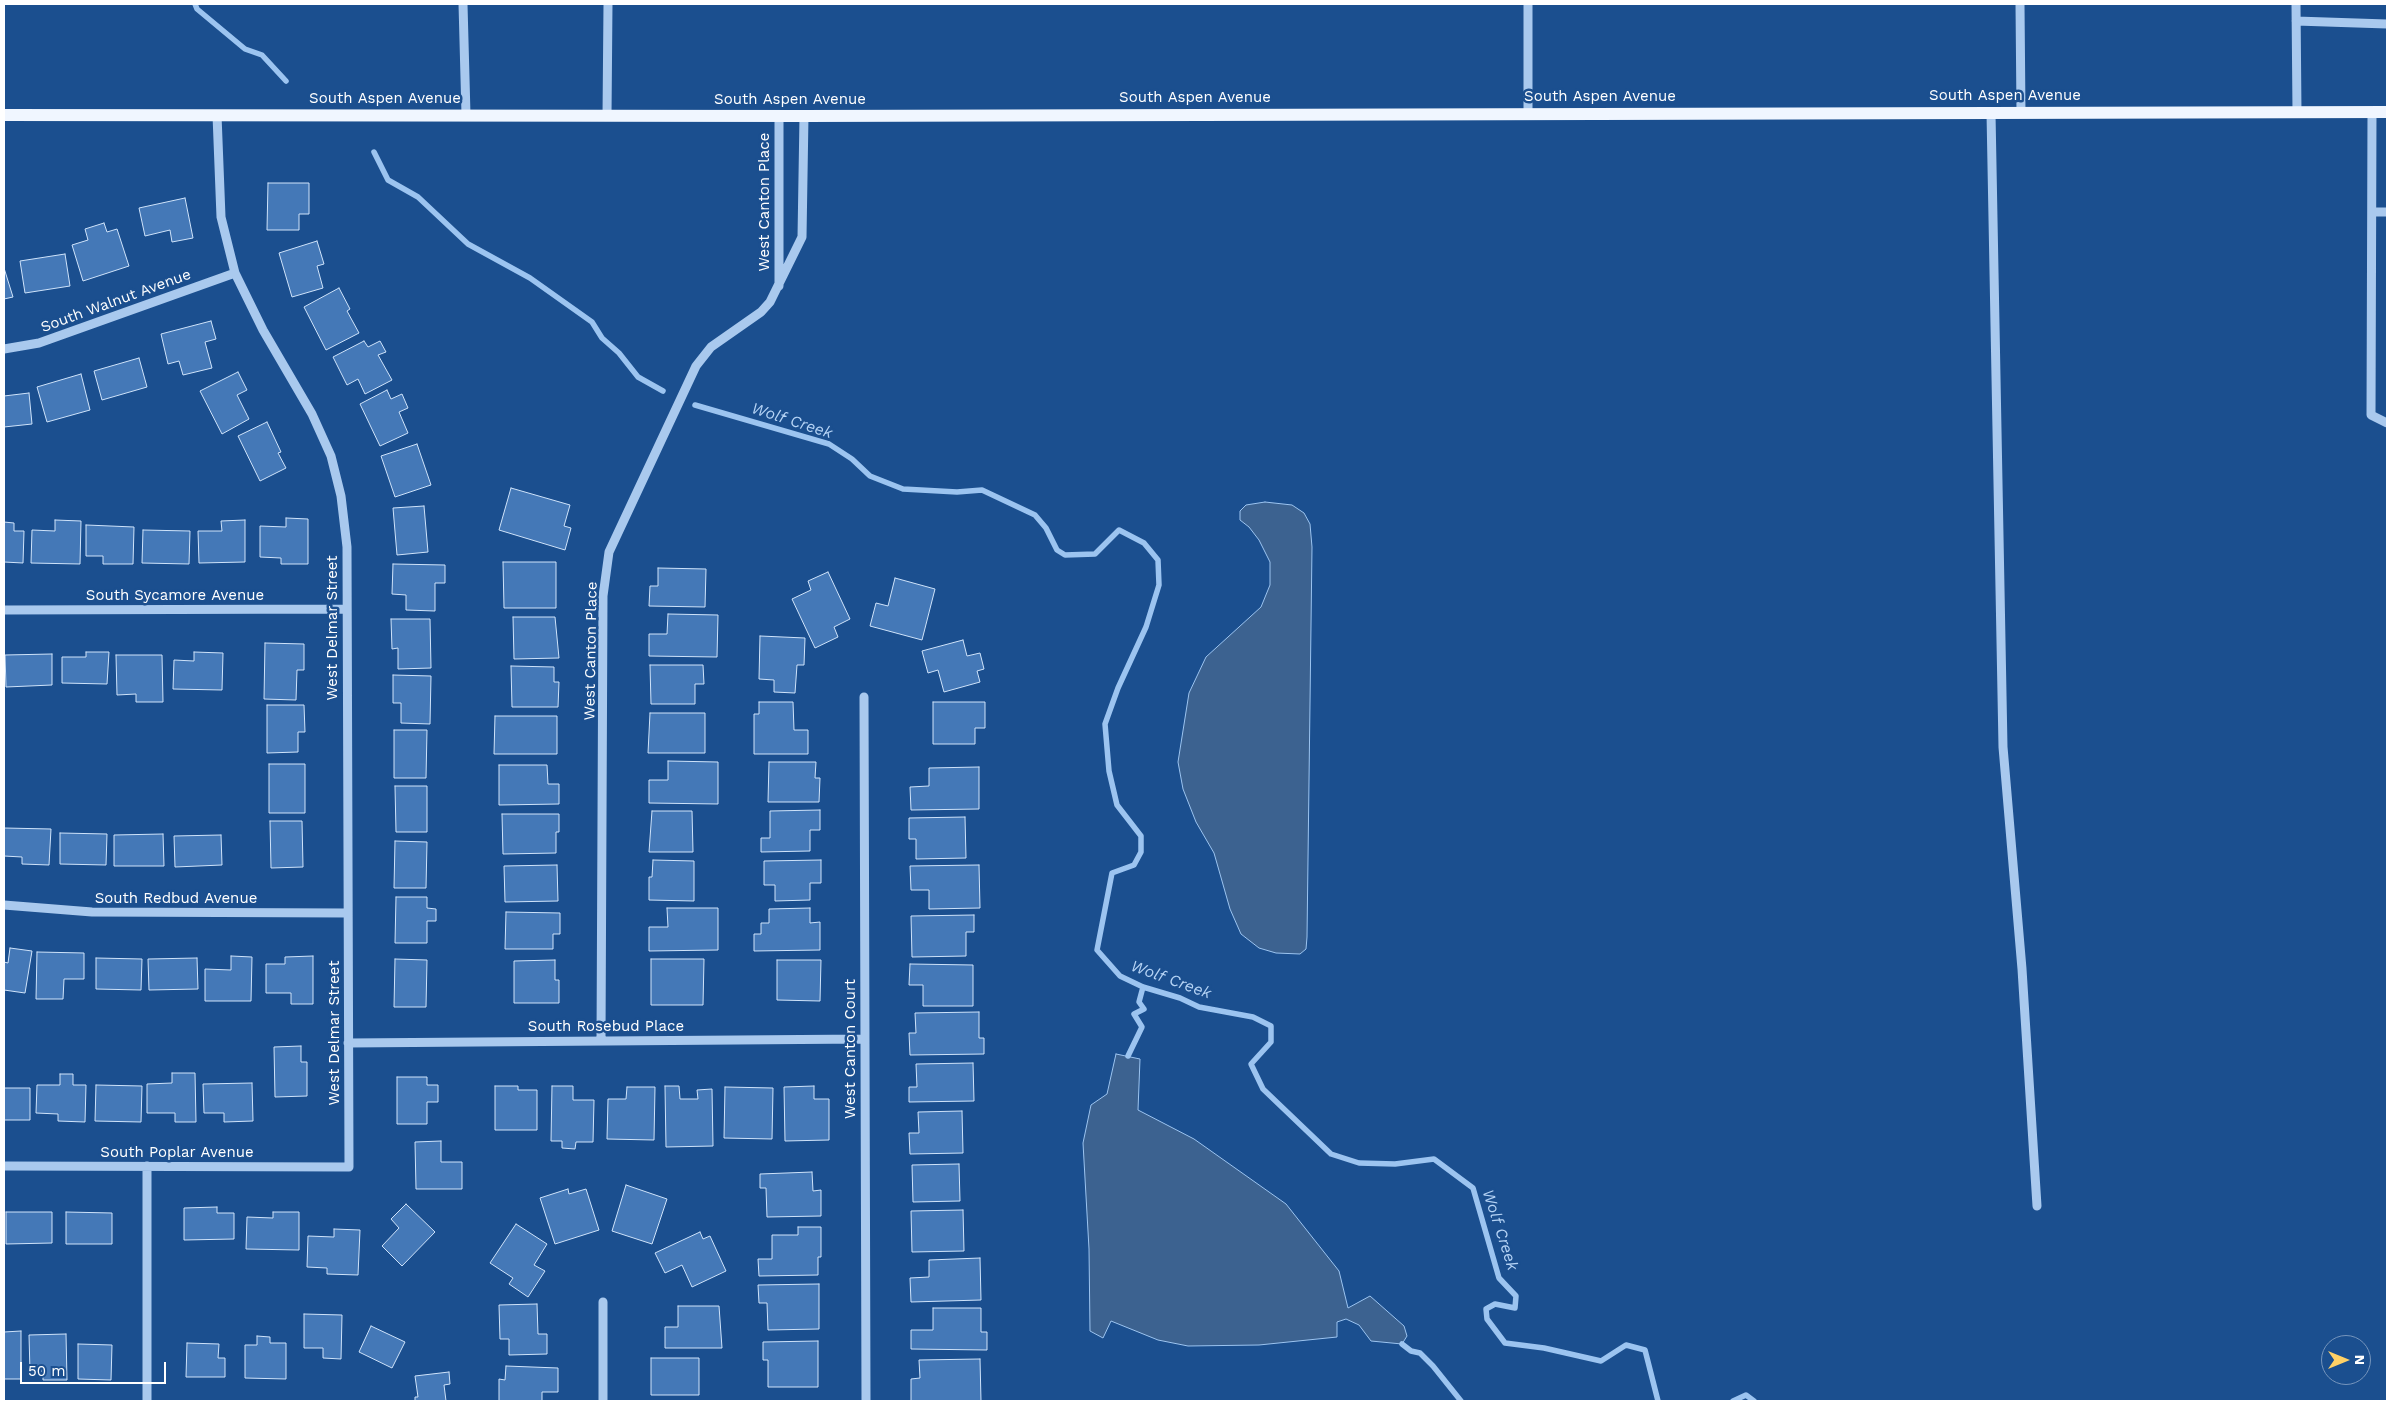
<!DOCTYPE html>
<style>
body{margin:0}
#map{position:relative;width:2391px;height:1405px;overflow:hidden;background:#1b4f8f;font-family:"Work Sans",sans-serif}
canvas{display:block}
.frame{position:absolute;inset:0;border:5px solid #fff;pointer-events:none}
.north{position:absolute;left:2321px;top:1335px;width:50px;height:50px;box-sizing:border-box;background:#1b4f8f;border:1px solid #7695bc;border-radius:50%;rotate:90deg;font-size:14px;font-weight:700;line-height:20px;text-align:center;color:#fff}
.north::after{content:'';display:block;margin:auto;width:18px;height:22px;background:#ffd166;clip-path:polygon(50% 0,100% 100%,50% 72%,0 100%)}
.scale{position:absolute;left:20px;top:1362px;width:146px;height:22px;box-sizing:border-box;border:2px solid #fff;border-top:0;padding-left:6px;font-size:15px;line-height:18px;white-space:nowrap;color:#fff;-webkit-text-stroke:4px #1b4f8f;paint-order:stroke}
</style>
<div id="map">
<canvas width="2391" height="1405"></canvas>
<div class="frame"></div>
<div class="north">N</div>
<div class="scale">50 m</div>
</div>
<script>
const c = document.querySelector('canvas').getContext('2d');
c.lineJoin = 'round';
function paint(path, color) { c.fillStyle = color; c.fill(path, 'evenodd'); }
const toPath = rows => new Path2D(rows.map(r => 'M' + r).join(''));
function stroke(path, color, width, dash) { c.strokeStyle = color; c.lineWidth = width; c.lineCap = dash ? 'butt' : 'round'; c.setLineDash(dash || []); c.stroke(path); }
function label(font, color, halo, rows, align = 'center') {
  c.font = font + ' "Work Sans",sans-serif'; c.lineWidth = 5; c.setLineDash([]); c.textBaseline = 'middle'; c.strokeStyle = halo; c.fillStyle = color; for (const [text, x, y, turn = 0] of rows) {
    c.save(); c.translate(x, y); c.rotate((+turn || 0) * Math.PI / 180); c.textAlign = isNaN(turn) ? turn : align; if (halo) c.strokeText(text, 0, 0); c.fillText(text, 0, 0); c.restore();
  }
}
const water = toPath([
 [1265,502,1292,505,1304,513,1310,524,1312,547,1307,937,1306,949,1300,954,1276,953,1259,948,1241,934,1230,909,1214,853,1196,822,1183,789,1178,762,1189,693,1206,657,1261,607,1270,585,1270,562,1259,540,1249,527,1240,520,1240,511,1246,505,1265,502],
 [1116,1054,1140,1059,1138,1110,1194,1139,1286,1204,1339,1271,1348,1308,1370,1296,1404,1326,1407,1336,1402,1344,1371,1341,1359,1325,1346,1319,1337,1322,1337,1337,1259,1345,1188,1346,1158,1340,1111,1321,1103,1338,1090,1331,1089,1249,1083,1143,1091,1105,1107,1094,1116,1054]
]);
paint(water, '#3c6290');
stroke(water, '#9cc4f0', 1);
stroke(toPath([
 [195,4,197,9,245,49,262,55,286,81],
 [374,152,388,180,418,197,468,244,530,278,592,322,602,338,619,353,638,377,663,391],
 [695,405,829,444,852,459,870,476,903,489,957,492,982,490,1035,515,1046,528,1057,550,1065,555,1095,554,1119,530,1144,543,1158,560,1159,585,1146,627,1118,688,1105,724,1109,771,1117,805,1141,836,1141,852,1134,865,1112,873,1097,950,1120,976,1143,987,1180,998,1199,1007,1253,1017,1271,1026,1271,1042,1251,1064,1263,1089,1331,1154,1359,1163,1395,1164,1434,1159,1473,1188,1499,1278,1516,1296,1515,1308,1495,1304,1486,1309,1487,1319,1505,1343,1544,1348,1601,1361,1626,1345,1645,1350,1658,1401],
 [1128,1056,1142,1027,1134,1014,1144,1009,1139,1002,1143,987],
 [1402,1344,1411,1351,1420,1353,1433,1366,1461,1401],
 [1733,1401,1746,1395,1754,1401]
]), '#9cc4f0', 5.5);
const building = toPath([
 [268,183,309,183,309,214,299,214,299,230,267,230,268,183],
 [185,198,193,238,172,242,170,230,145,236,139,208,185,198],
 [104,223,107,232,117,229,129,266,83,281,72,245,88,240,85,229,104,223],
 [317,241,324,264,317,266,323,288,292,297,279,253,317,241],
 [65,254,70,286,25,293,20,261,65,254],
 [4,268,13,297,4,299,4,268],
 [339,288,350,309,347,311,359,333,326,350,304,307,339,288],
 [211,321,216,339,205,342,212,368,183,375,179,361,168,364,161,334,211,321],
 [364,341,368,347,380,341,386,352,378,355,392,380,365,394,358,379,347,385,333,357,364,341],
 [139,358,147,387,102,400,94,371,139,358],
 [238,372,247,390,237,395,249,419,222,434,200,391,238,372],
 [81,374,90,410,47,422,37,387,81,374],
 [387,390,391,399,402,394,408,408,399,412,408,433,380,446,360,404,387,390],
 [29,393,32,424,4,427,4,396,29,393],
 [267,422,281,452,278,453,286,468,260,481,238,436,267,422],
 [417,444,431,485,395,497,381,456,417,444],
 [511,488,570,505,564,526,571,528,565,550,499,530,511,488],
 [424,506,428,552,397,555,393,508,424,506],
 [286,518,308,519,308,564,281,564,281,558,260,557,260,526,286,527,286,518],
 [55,520,81,521,80,564,31,563,32,530,55,531,55,520],
 [245,520,245,562,199,563,198,531,222,531,221,521,245,520],
 [4,522,14,523,14,531,24,531,23,563,4,562,4,522],
 [86,525,134,527,133,564,103,564,103,556,86,556,86,525],
 [143,530,190,531,189,564,142,563,143,530],
 [503,562,556,562,556,608,504,608,503,562],
 [393,564,445,565,445,583,435,583,435,611,406,610,406,595,392,594,393,564],
 [658,568,706,569,705,607,649,606,650,586,658,586,658,568],
 [828,572,850,619,834,627,838,637,815,648,792,599,811,590,808,581,828,572],
 [895,578,935,589,922,640,870,626,876,603,888,606,895,578],
 [668,614,718,615,717,657,649,656,649,634,667,634,668,614],
 [513,617,555,617,559,658,514,659,513,617],
 [391,619,430,619,431,668,398,669,398,648,392,649,391,619],
 [760,636,805,638,804,665,797,665,795,693,774,692,774,680,759,679,760,636],
 [963,640,967,656,980,653,984,669,977,671,980,682,944,692,938,670,928,673,922,651,963,640],
 [265,643,304,644,304,670,297,670,296,700,264,699,265,643],
 [86,652,109,652,107,684,62,683,62,657,86,657,86,652],
 [194,652,223,653,222,690,173,689,174,660,194,661,194,652],
 [52,654,52,685,6,687,5,655,52,654],
 [116,655,162,655,163,702,136,702,136,694,117,695,116,655],
 [650,665,703,665,704,684,695,684,695,704,651,704,650,665],
 [511,666,554,667,554,682,559,682,558,707,512,707,511,666],
 [393,675,431,676,430,724,401,723,401,703,393,703,393,675],
 [759,702,793,702,794,730,808,730,808,754,754,754,754,714,759,714,759,702],
 [933,702,985,702,985,728,975,728,975,744,933,744,933,702],
 [267,705,304,705,305,732,298,732,298,752,267,753,267,705],
 [650,713,705,713,705,753,648,753,650,713],
 [495,716,557,716,557,754,494,754,495,716],
 [394,730,427,730,426,778,394,778,394,730],
 [668,761,718,762,718,804,649,803,649,780,668,780,668,761],
 [769,762,816,762,815,778,820,778,819,802,768,802,769,762],
 [269,764,305,764,305,813,269,813,269,764],
 [499,765,547,765,548,784,559,784,559,804,499,805,499,765],
 [979,767,979,809,911,810,910,787,929,786,929,768,979,767],
 [395,786,427,786,427,832,396,832,395,786],
 [820,810,820,830,810,830,810,851,761,852,761,838,770,838,770,811,820,810],
 [652,811,692,811,693,852,649,852,652,811],
 [502,814,559,814,559,832,556,832,556,853,503,854,502,814],
 [965,817,966,858,916,859,916,839,909,839,909,818,965,817],
 [270,821,302,821,303,867,271,868,270,821],
 [4,828,51,829,49,865,22,864,22,857,4,856,4,828],
 [60,833,107,834,106,865,60,864,60,833],
 [163,834,164,866,114,866,114,835,163,834],
 [221,835,222,865,175,867,174,836,221,835],
 [395,841,427,842,426,888,394,888,395,841],
 [653,860,694,861,694,901,649,900,649,877,652,877,653,860],
 [821,860,821,883,810,883,810,900,775,901,775,885,764,885,764,861,821,860],
 [557,865,558,901,505,902,504,866,557,865],
 [979,865,980,908,929,909,929,890,911,890,910,866,979,865],
 [396,897,427,897,427,908,436,909,436,921,427,921,427,943,395,943,396,897],
 [667,908,718,908,718,950,649,951,649,927,668,927,667,908],
 [810,908,810,923,820,922,820,950,754,951,754,934,761,934,761,923,769,923,769,909,810,908],
 [506,912,560,913,560,934,553,934,553,949,505,949,506,912],
 [974,915,974,932,966,932,966,956,912,957,911,916,974,915],
 [10,948,32,951,25,993,4,990,4,962,8,963,10,948],
 [37,952,84,953,84,979,64,979,63,999,36,999,37,952],
 [231,956,252,957,251,1001,205,1001,205,969,231,970,231,956],
 [313,956,313,1004,291,1004,291,993,266,993,266,964,285,964,285,957,313,956],
 [96,958,142,959,141,990,96,989,96,958],
 [197,958,198,989,149,990,148,959,197,958],
 [395,959,427,960,426,1007,394,1007,395,959],
 [651,959,704,959,703,1005,651,1005,651,959],
 [555,960,555,980,559,980,559,1003,514,1003,514,961,555,960],
 [777,960,821,960,820,1001,777,1000,777,960],
 [910,964,973,965,973,1006,923,1006,923,985,909,985,910,964],
 [979,1012,979,1038,984,1038,984,1054,910,1055,909,1033,916,1033,915,1013,979,1012],
 [301,1046,301,1062,307,1062,307,1096,275,1097,274,1047,301,1046],
 [973,1063,974,1101,909,1102,909,1087,917,1087,916,1064,973,1063],
 [172,1073,195,1073,196,1122,175,1122,175,1113,147,1113,147,1084,172,1083,172,1073],
 [60,1074,73,1074,73,1085,86,1085,85,1122,58,1121,58,1114,36,1113,37,1085,60,1085,60,1074],
 [397,1077,427,1077,427,1085,438,1085,438,1102,427,1102,427,1124,397,1124,397,1077],
 [252,1083,253,1121,224,1122,224,1113,204,1113,203,1084,252,1083],
 [96,1085,142,1086,141,1122,95,1121,96,1085],
 [495,1086,518,1086,518,1090,537,1090,537,1130,495,1130,495,1086],
 [552,1086,573,1086,573,1100,594,1100,593,1142,576,1142,575,1149,562,1148,562,1141,551,1141,552,1086],
 [665,1086,679,1086,680,1099,698,1099,697,1090,712,1089,713,1146,666,1147,665,1086],
 [814,1086,814,1099,829,1099,829,1140,785,1141,784,1087,814,1086],
 [627,1087,655,1087,654,1140,607,1139,608,1099,626,1099,627,1087],
 [725,1087,773,1088,772,1139,724,1138,725,1087],
 [4,1088,30,1088,30,1120,4,1120,4,1088],
 [962,1111,963,1153,910,1154,909,1133,919,1133,918,1112,962,1111],
 [441,1141,441,1162,462,1162,462,1189,416,1189,415,1142,441,1141],
 [959,1164,960,1201,913,1202,912,1165,959,1164],
 [812,1172,813,1191,821,1190,821,1216,767,1217,766,1188,760,1188,760,1174,812,1172],
 [626,1185,667,1199,652,1244,612,1231,626,1185],
 [568,1189,569,1194,586,1189,599,1230,555,1244,540,1198,568,1189],
 [406,1204,435,1232,402,1266,382,1246,399,1228,391,1219,406,1204],
 [217,1207,217,1213,234,1213,234,1239,184,1240,184,1208,217,1207],
 [963,1210,964,1251,912,1252,911,1211,963,1210],
 [6,1212,52,1212,52,1243,6,1244,6,1212],
 [66,1212,112,1213,112,1244,66,1244,66,1212],
 [273,1212,299,1212,299,1250,246,1249,247,1217,273,1218,273,1212],
 [516,1224,547,1244,534,1265,545,1271,528,1297,509,1284,513,1278,490,1263,516,1224],
 [798,1227,821,1227,821,1257,818,1257,818,1275,759,1276,758,1259,772,1259,772,1235,798,1235,798,1227],
 [334,1229,360,1230,358,1275,327,1274,327,1268,307,1267,308,1236,334,1237,334,1229],
 [700,1232,703,1239,710,1236,726,1271,692,1287,682,1265,665,1273,655,1253,700,1232],
 [980,1258,981,1300,911,1302,910,1278,929,1277,929,1260,980,1258],
 [819,1284,819,1329,768,1330,767,1303,759,1303,758,1285,819,1284],
 [537,1304,538,1334,547,1334,547,1354,509,1355,509,1339,500,1339,499,1305,537,1304],
 [678,1306,719,1306,722,1348,665,1348,665,1327,678,1327,678,1306],
 [933,1308,981,1308,981,1332,987,1332,987,1350,911,1349,911,1330,933,1330,933,1308],
 [304,1314,342,1315,341,1359,323,1358,323,1348,304,1348,304,1314],
 [371,1326,405,1342,392,1368,359,1352,371,1326],
 [21,1331,21,1379,4,1379,4,1332,21,1331],
 [66,1334,67,1380,43,1380,43,1371,30,1372,29,1335,66,1334],
 [257,1336,270,1337,270,1343,286,1343,286,1379,245,1378,245,1345,257,1345,257,1336],
 [818,1341,818,1387,768,1387,768,1360,763,1360,763,1342,818,1341],
 [187,1343,219,1344,218,1358,225,1358,225,1377,186,1377,187,1343],
 [78,1344,112,1345,111,1380,78,1379,78,1344],
 [651,1358,699,1358,699,1395,651,1395,651,1358],
 [980,1359,981,1401,911,1401,911,1379,920,1378,919,1360,980,1359],
 [506,1366,558,1368,558,1392,542,1392,542,1401,499,1401,499,1379,505,1380,506,1366],
 [449,1372,450,1384,444,1385,446,1401,415,1401,415,1397,418,1397,415,1376,449,1372]
]);
paint(building, '#4478b7');
stroke(building, '#cfe3fa', 1);
stroke(toPath([
 [463,4,466,115],
 [1528,4,1528,114],
 [2020,4,2021,113],
 [2296,4,2297,112],
 [2296,21,2387,24],
 [2372,112,2371,415,2387,423],
 [1991,113,2003,747,2022,969,2037,1206],
 [607,116,608,4],
 [779,116,779,286],
 [2372,212,2387,212],
 [4,349,39,343,235,273],
 [4,610,346,609],
 [864,697,866,1401],
 [4,905,92,912,348,913],
 [601,1041,603,596,609,552,696,366,711,347,761,312,770,302,802,237,804,116],
 [348,1043,865,1039],
 [4,1166,349,1167,347,547,341,496,331,456,312,414,263,330,235,273,221,217,217,115],
 [147,1166,147,1401],
 [603,1302,603,1401]
]), '#a9c9ee', 9);
stroke(toPath([
 [4,115,804,116,2387,112]
]), '#f0f6ff', 12);
label('15px', '#fff', '#1b4f8f', [
 ["South Aspen Avenue",2005,96],
 ["South Aspen Avenue",1600,97],
 ["South Aspen Avenue",1195,98],
 ["South Aspen Avenue",385,99],
 ["South Aspen Avenue",790,100],
 ["West Canton Place",765,202,-90],
 ["South Walnut Avenue",116,301,-20],
 ["South Sycamore Avenue",175,596],
 ["West Delmar Street",333,628,-90],
 ["West Canton Place",591,651,-89],
 ["South Redbud Avenue",176,899],
 ["South Rosebud Place",606,1027],
 ["West Delmar Street",335,1033,-90],
 ["West Canton Court",851,1049,-90],
 ["South Poplar Avenue",177,1153]
]);
label('italic 16px', '#b5d3f5', '#1b4f8f', [
 ["Wolf Creek",792,421,18],
 ["Wolf Creek",1171,980,20],
 ["Wolf Creek",1500,1230,72]
]);
</script>
